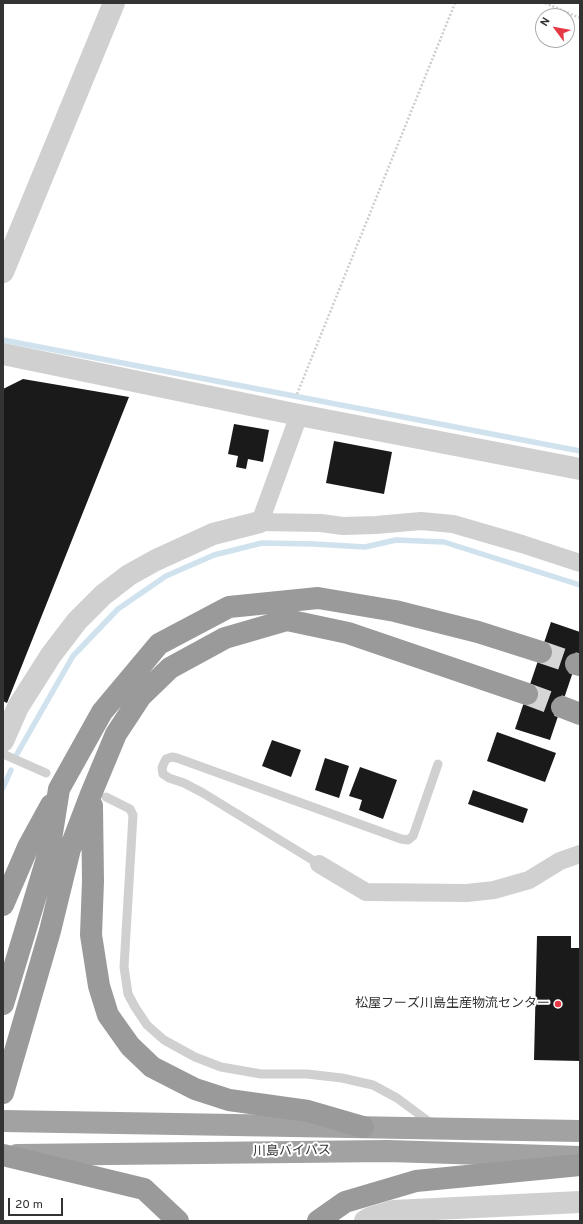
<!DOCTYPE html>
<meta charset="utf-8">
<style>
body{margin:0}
#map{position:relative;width:583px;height:1224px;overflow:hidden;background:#fff;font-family:Overpass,sans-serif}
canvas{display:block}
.frame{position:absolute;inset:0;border:4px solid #333;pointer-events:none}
.north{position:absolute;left:535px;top:8px;width:40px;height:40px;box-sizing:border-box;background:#fff;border:1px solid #adadad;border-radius:50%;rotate:302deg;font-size:11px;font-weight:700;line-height:16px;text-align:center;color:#333}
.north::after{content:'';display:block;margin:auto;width:14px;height:18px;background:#e63946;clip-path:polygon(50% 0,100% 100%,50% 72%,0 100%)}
.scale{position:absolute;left:8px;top:1198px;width:55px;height:18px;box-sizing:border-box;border:2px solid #333;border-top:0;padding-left:5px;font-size:12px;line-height:14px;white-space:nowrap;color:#333;-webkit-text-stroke:3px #fff;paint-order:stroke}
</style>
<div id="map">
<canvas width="583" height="1224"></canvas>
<div class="frame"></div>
<div class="north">N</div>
<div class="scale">20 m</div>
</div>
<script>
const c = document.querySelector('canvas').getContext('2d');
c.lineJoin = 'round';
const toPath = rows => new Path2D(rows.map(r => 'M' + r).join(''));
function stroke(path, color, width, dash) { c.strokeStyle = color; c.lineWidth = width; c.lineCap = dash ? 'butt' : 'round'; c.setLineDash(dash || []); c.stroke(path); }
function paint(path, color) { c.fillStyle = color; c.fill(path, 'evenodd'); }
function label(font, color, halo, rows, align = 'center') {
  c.font = font + ' Overpass,"Noto Sans JP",sans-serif'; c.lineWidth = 4; c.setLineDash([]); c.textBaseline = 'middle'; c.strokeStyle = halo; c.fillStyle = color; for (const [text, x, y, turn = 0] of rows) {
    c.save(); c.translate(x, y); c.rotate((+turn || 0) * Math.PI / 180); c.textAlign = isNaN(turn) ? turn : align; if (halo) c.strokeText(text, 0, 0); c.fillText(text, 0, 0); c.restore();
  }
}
stroke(toPath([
 [3,340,580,451],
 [17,754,73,656,118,609,166,576,214,555,262,543,314,544,365,547,396,540,444,542,580,585],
 [3,788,11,770]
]), '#cfe2ee', 5.5);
paint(toPath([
 [23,379,129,397,7,703,3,701,3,389],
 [234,424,269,430,263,462,248,459,246,469,236,467,238,456,228,454],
 [334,441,392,452,384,494,326,483],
 [551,622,580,632,580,651,550,740,515,729],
 [497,732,556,753,545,782,487,761],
 [272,740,301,750,291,777,262,766],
 [325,758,349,766,339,798,315,790],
 [360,767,397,780,383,819,359,810,362,800,349,796],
 [473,790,528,809,523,823,468,804],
 [537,936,571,936,571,948,580,948,580,1061,534,1060]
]), '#1a1a1a');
stroke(toPath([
 [541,652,576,664],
 [527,694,562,707]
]), '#d6d6d6', 22, [22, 11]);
stroke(toPath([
 [545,3,580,18],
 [297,394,455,3]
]), '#cdcdcd', 2.5, [2, 2]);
stroke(toPath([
 [3,754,46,773],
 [106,797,130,809,133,815,124,967,128,994,135,1007,147,1025,164,1040,195,1057,221,1067,261,1074,307,1074,342,1078,373,1085,397,1098,432,1124],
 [319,864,203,793,184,783,169,778,163,774,162,768,164,763,166,759,172,757,177,758,401,839,408,840,413,836,438,764]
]), '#d0d0d0', 9);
stroke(toPath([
 [299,415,260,522,321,523,343,526,376,525,421,521,453,524,522,544,580,563],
 [319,864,366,892,467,893,494,890,529,880,560,861,580,854]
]), '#d0d0d0', 18);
stroke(toPath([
 [3,272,114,3],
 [3,354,294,414,580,469],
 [3,741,18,707,51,655,77,621,103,595,129,575,156,560,213,534,260,522],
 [365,1221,370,1218,393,1211,580,1202]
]), '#d0d0d0', 22);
stroke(toPath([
 [3,1121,580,1131],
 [17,1155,388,1151,580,1157]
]), '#a2a2a2', 22);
stroke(toPath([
 [576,664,580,665],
 [562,707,580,714],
 [92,806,93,881,91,935,99,986,108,1015,130,1046,152,1067,195,1089,229,1100,308,1111,363,1127],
 [3,905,28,847,51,805],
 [3,1004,49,852,59,789,102,712,159,644,229,607,318,598,395,611,478,632,541,652],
 [3,1093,50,931,70,849,91,794,116,734,141,696,170,668,225,638,287,620,348,633,527,694],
 [3,1155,144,1189,178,1221],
 [318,1221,345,1202,416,1181,580,1165]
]), '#9a9a9a', 22);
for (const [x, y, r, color] of [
 [558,1004,4,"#e63946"]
]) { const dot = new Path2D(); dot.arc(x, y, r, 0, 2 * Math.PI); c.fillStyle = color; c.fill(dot); stroke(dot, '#fff', 1.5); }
label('13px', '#333', '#fff', [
 ["松屋フーズ川島生産物流センター",550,1004]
], 'right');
label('13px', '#333', '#fff', [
 ["川島バイパス",292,1152,-1]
]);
</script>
